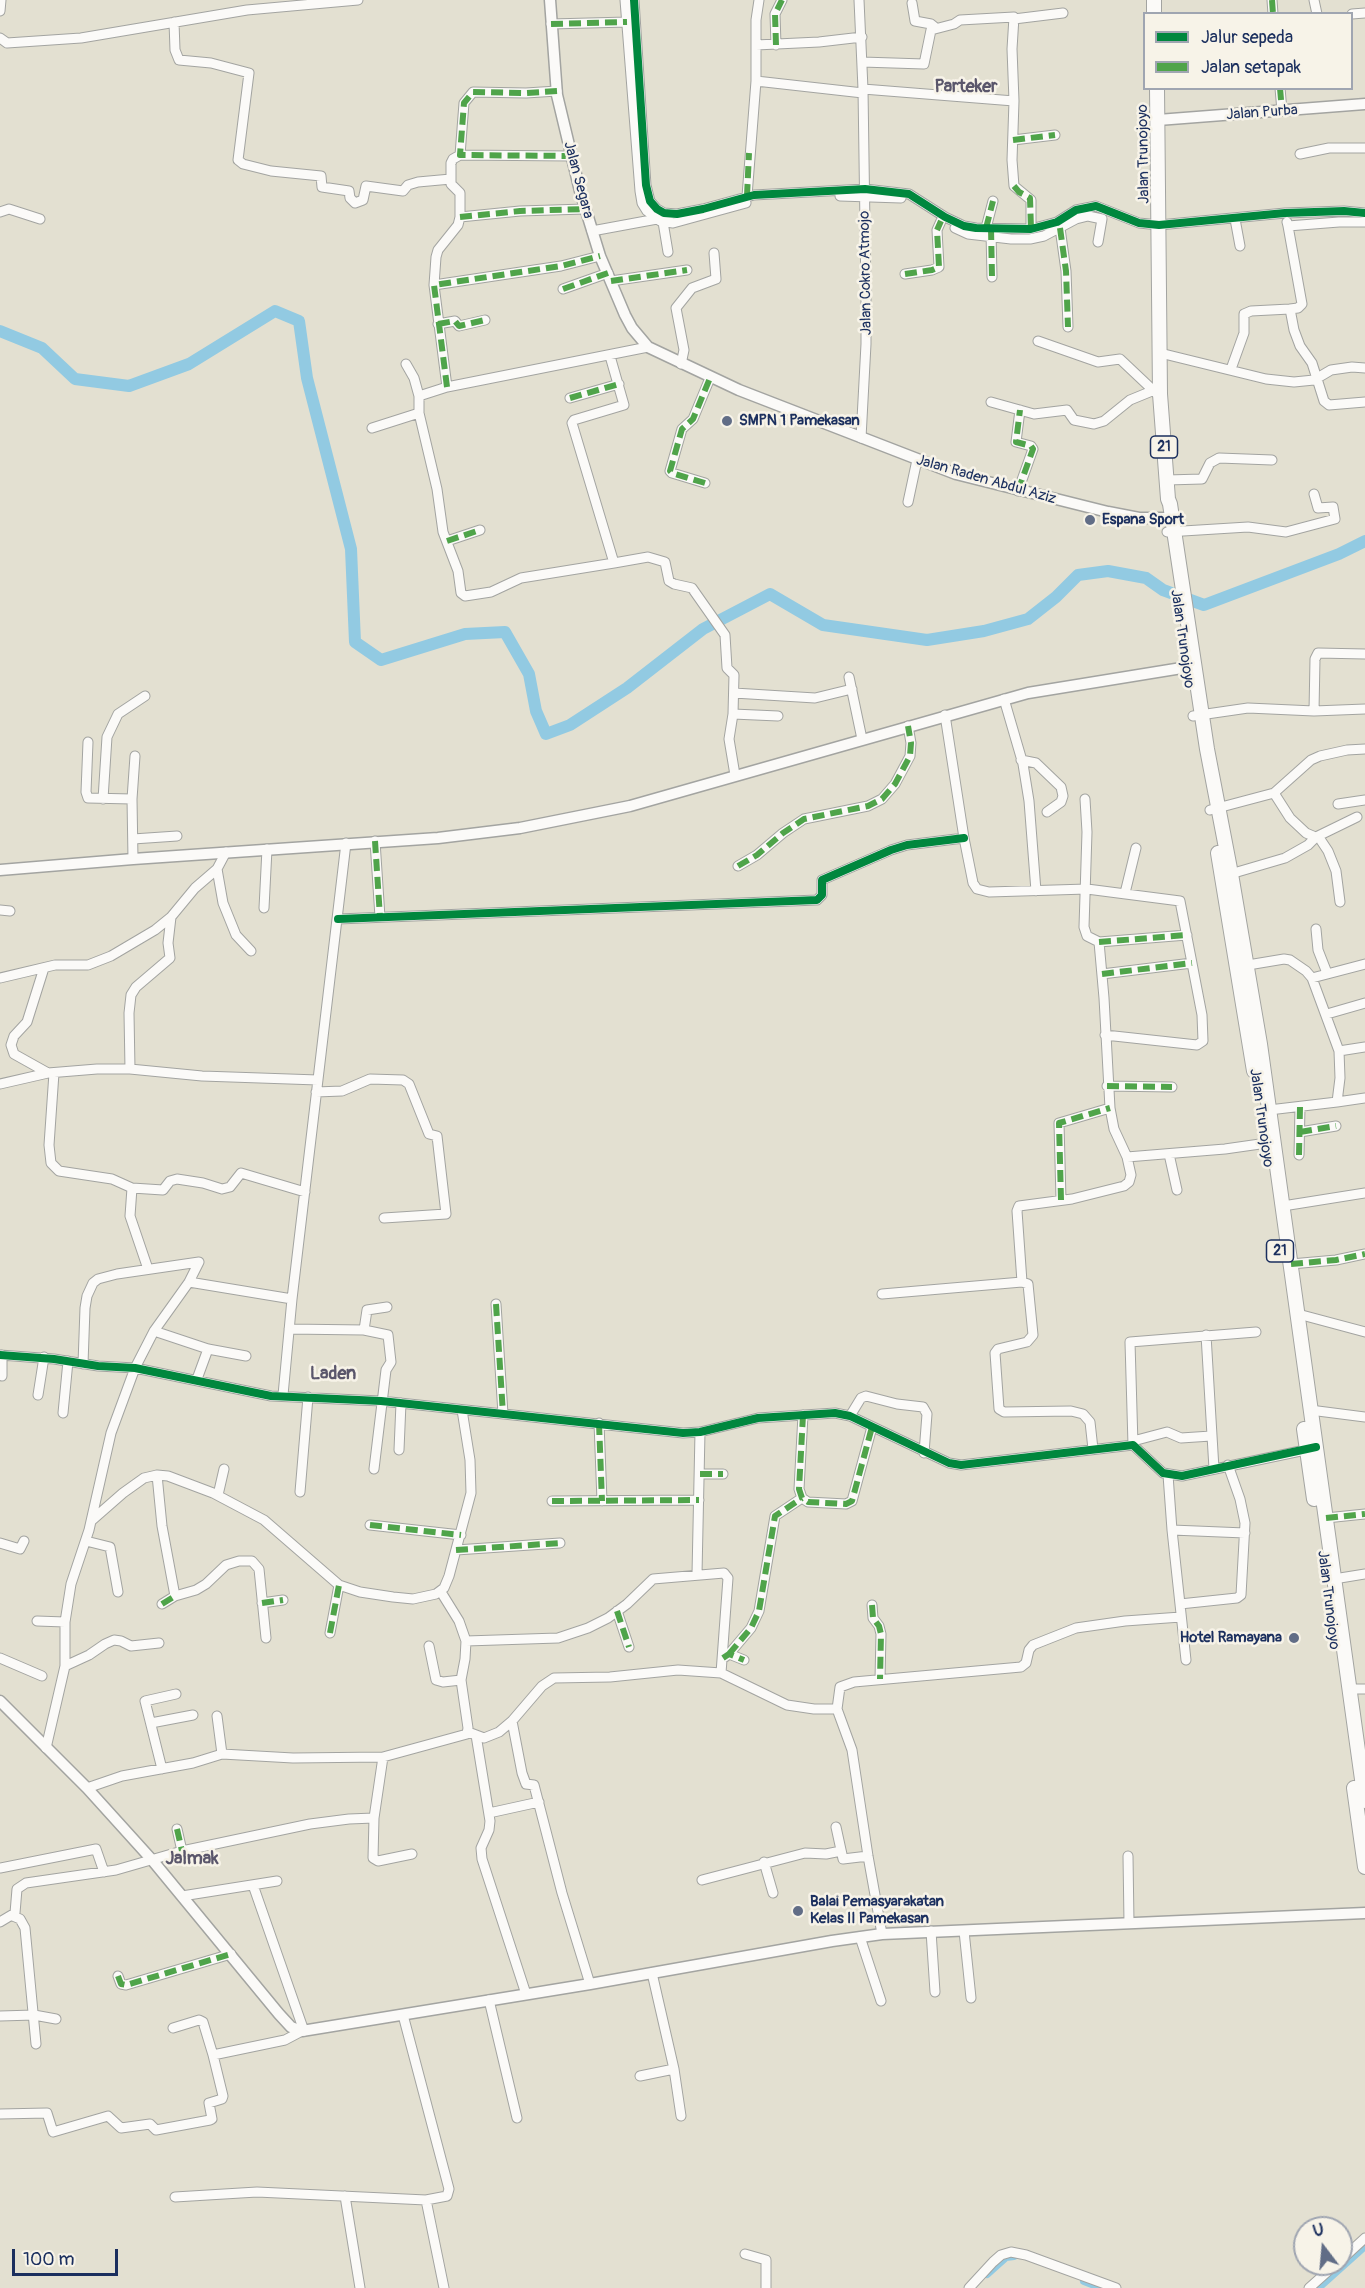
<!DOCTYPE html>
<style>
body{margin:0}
#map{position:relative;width:1365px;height:2288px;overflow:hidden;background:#e3e0d1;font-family:Pangolin,sans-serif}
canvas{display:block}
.legend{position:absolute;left:1143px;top:12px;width:210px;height:78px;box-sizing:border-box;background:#f7f3e8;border:2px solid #9fa5b1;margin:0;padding:8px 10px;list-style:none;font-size:18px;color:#1b2f5e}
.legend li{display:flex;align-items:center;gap:12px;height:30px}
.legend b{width:30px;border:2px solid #9fa5b1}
.north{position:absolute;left:1293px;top:2216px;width:60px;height:60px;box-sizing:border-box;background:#f7f3e8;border:2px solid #9fa5b1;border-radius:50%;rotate:344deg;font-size:16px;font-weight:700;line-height:24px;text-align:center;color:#1b2f5e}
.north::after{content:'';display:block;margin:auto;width:21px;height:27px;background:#616d86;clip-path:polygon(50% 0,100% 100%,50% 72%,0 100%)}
.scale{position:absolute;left:12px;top:2249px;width:106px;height:27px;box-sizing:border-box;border:3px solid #1b2f5e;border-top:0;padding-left:8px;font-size:18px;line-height:21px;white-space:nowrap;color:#1b2f5e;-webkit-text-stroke:4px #f7f3e8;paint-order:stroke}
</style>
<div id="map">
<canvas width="1365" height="2288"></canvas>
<ul class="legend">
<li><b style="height:8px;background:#00873e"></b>Jalur sepeda</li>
<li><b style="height:8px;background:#4fa44a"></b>Jalan setapak</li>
</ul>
<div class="north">U</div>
<div class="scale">100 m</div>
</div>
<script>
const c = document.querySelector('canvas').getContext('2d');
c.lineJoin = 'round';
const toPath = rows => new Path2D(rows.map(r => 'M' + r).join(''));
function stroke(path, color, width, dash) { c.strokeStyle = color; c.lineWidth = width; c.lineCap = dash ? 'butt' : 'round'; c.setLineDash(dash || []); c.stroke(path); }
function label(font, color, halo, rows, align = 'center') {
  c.font = font + ' Pangolin,sans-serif'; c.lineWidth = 5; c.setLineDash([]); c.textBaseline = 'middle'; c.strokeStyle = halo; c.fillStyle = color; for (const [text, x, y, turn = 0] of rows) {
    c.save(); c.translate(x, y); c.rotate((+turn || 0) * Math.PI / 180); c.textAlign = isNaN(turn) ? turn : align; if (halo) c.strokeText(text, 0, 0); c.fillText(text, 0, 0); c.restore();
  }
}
stroke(toPath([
 [987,2274,1006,2257,1014,2256],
 [1084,2281,1102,2288],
 [1318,2288,1365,2246]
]), '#92cae2', 8);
stroke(toPath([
 [0,331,42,348,75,379,129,386,189,364,275,311,299,321,307,378,351,549,355,642,381,660,465,634,505,632,529,674,536,711,546,734,570,725,627,688,703,629,770,594,823,625,927,640,984,631,1028,619,1056,597,1078,575,1108,571,1146,578,1163,590,1204,605,1339,554,1365,541]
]), '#92cae2', 12);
const minor = toPath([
 [625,0,640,191,642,203,647,211,660,221,673,223,746,203],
 [634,0,646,185,650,201,657,209,664,213,677,214,703,209,754,195,865,189,909,194,945,217,964,226,976,228,1031,229,1057,222,1076,210,1096,206,1139,223,1159,225,1285,213,1344,211,1365,213],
 [859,0,863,89,866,295,866,344,861,438],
 [1272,0,1273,14],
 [1314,0,1317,14],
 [912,3,915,21,931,24,936,28],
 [0,11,1,0],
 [1352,14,1365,13],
 [1014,19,1063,13],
 [174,22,175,50,179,60,211,63,249,73,238,160,243,164,271,171,321,176,322,187,349,191,350,198,355,203,363,200,366,186,403,191,408,185,418,182,451,179],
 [551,24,627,22],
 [0,38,7,43,81,38,247,10,358,0],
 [756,45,819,42,862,37],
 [776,45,775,14,782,0],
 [862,62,924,64,931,30,954,24,960,20,1014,17,1012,49,1014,101,1012,160,1014,186,1031,200,1031,229],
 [756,81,863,93],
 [1280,88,1282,111],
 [863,89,1014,101],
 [1013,140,1055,135],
 [1300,154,1329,148,1365,148],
 [460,155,464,103,473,92,526,93,557,91],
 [747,196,756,81,756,20,759,0],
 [840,196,901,198],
 [0,212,9,209,40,219],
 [460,217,520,211,585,209],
 [1235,219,1240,246],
 [663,222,668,252],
 [1287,222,1288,226,1339,222,1365,222],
 [1288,226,1302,304,1298,308,1290,309,1294,330,1300,346,1312,363,1324,401,1329,405,1365,402],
 [955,228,968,234,1011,239,1030,239,1044,236,1076,219,1088,216,1102,219,1098,242],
 [986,228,993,201],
 [1060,228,1066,271,1068,327],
 [592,231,657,219],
 [991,232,992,277],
 [905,274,932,270,939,267,937,230,941,221],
 [611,281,687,270],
 [434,285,436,257,438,250,458,225,460,217,460,193,451,184,451,163,453,159,460,155,570,156],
 [563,289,608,273],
 [438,324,455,321,459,326,485,320],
 [1038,341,1098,362,1120,359,1156,393],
 [1160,353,1266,379,1294,382,1314,380,1331,370,1352,367,1365,368],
 [406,364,414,378,419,396,419,413,437,489,443,532,458,571,461,593,465,596,491,592,521,578,614,563,572,423,574,420,624,405,610,356],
 [681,364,684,350,676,308,692,288,716,279,714,253],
 [1231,369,1244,333,1244,314,1251,311,1290,309],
 [447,387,434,285,561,266,600,256],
 [419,396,447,387,648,347],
 [570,398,619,384],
 [991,402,1034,414,1067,410,1074,420,1094,424,1104,421,1130,400,1152,391],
 [372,428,419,413],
 [1167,480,1202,479,1210,463,1219,458,1272,460],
 [705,483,672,473,670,471,682,429,693,419,710,378],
 [1018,491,1033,449,1031,446,1016,442,1020,410],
 [908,502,917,460],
 [1167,532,1248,527,1286,532,1335,519,1333,507,1318,508,1314,494],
 [447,541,480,530],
 [614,563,648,557,665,562,669,581,674,584,692,588,725,635,727,668,734,675,733,714,729,739,735,775],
 [849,677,862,739],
 [734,693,815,698,852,689],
 [1004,699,1023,764,1029,801,1036,891],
 [1314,711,1315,659,1318,653,1365,654],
 [733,714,778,716],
 [945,715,964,838,973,883,977,889,989,892,1087,889,1180,901,1202,1015,1203,1041,1197,1045,1105,1035],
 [1193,716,1248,708,1314,711,1365,709],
 [88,742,86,792,88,798,132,799,133,859],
 [1021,760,1036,763,1061,787,1063,796,1061,802,1047,812],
 [1274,793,1290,818,1306,833,1320,839,1328,851,1336,871,1340,902],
 [103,799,107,737,118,714,145,696],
 [132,799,135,756],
 [1085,799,1087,832,1084,927,1087,936,1099,942,1187,935],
 [1338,804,1365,800],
 [1210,810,1274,793,1311,760,1320,756,1347,750,1365,749],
 [133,839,177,836],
 [375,841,380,917],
 [226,852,217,869,223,903,236,935,251,951],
 [738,866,757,855,783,833,804,819,868,806,882,799,895,784,910,756,911,743,908,726],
 [1227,875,1285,858,1308,845,1316,837,1357,817],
 [1125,893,1136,848],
 [264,908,267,849],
 [0,910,10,911],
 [338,919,817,900,822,895,822,880,891,850,907,845,964,838],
 [1316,929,1318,950,1327,973],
 [1099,942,1104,998,1110,1108,1114,1129,1127,1157,1225,1149,1274,1142],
 [1248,965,1284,959,1290,960,1306,971,1312,978,1339,1051,1340,1078,1337,1102,1269,1110],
 [44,968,27,1022,14,1036,11,1045,14,1054,48,1073],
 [1102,974,1192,963],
 [0,978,55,965,88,965,111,956,155,930,171,917,195,888,217,869],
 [1312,978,1365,964],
 [1327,1014,1365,1003],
 [1339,1051,1365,1047],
 [130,1069,129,1013,131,995,136,987,170,958,168,943,171,917],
 [54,1073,49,1145,51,1163,59,1171,112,1179,132,1188,130,1216,148,1269],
 [0,1084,48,1073,97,1069,130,1069,202,1076,318,1080],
 [1107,1086,1172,1087],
 [316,1092,342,1091,370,1079,403,1080,409,1084,429,1134,437,1136,446,1214,384,1218],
 [1337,1102,1365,1098],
 [1300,1132,1336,1126],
 [1169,1154,1177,1190],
 [1299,1155,1300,1107],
 [132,1188,163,1190,170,1181,177,1179,203,1183,222,1189,230,1187,241,1173,305,1192],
 [1061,1200,1059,1123,1110,1108],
 [1283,1206,1365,1193],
 [1291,1264,1336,1260,1365,1254],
 [189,1282,292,1299],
 [1022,1282,1028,1284,1033,1335,1027,1342,998,1349,995,1353,999,1409,1004,1412,1071,1411,1083,1414,1090,1422,1093,1449],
 [882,1294,1022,1282,1017,1211,1019,1206,1072,1199,1124,1186,1129,1182,1131,1175,1127,1157],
 [496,1304,503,1414],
 [1298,1314,1365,1332],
 [289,1329,364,1330,388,1335,391,1362,386,1370,374,1469],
 [364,1330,367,1310,387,1307],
 [154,1331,208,1349,246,1356],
 [1206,1335,1214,1469],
 [0,1355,54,1359,98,1366,135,1368,271,1396,381,1401,683,1433,700,1432,758,1418,835,1413,850,1416,949,1463,961,1465,1133,1445,1163,1473,1182,1476,1310,1449],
 [2,1355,2,1376],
 [197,1379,208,1349],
 [38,1395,44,1357],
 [283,1395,292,1299,346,843],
 [1310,1410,1365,1417],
 [63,1413,68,1361],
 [803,1415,799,1489,802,1498,808,1502,846,1504,852,1501,872,1427],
 [850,1416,861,1398,866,1396,897,1404,923,1407,927,1414,924,1453],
 [599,1423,602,1501],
 [1133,1441,1167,1432,1181,1438,1211,1436],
 [1133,1445,1130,1342,1256,1332],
 [399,1450,401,1403],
 [700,1474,723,1474],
 [157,1475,162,1526,175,1596,196,1590,206,1584,226,1565,239,1561,252,1561,259,1569,266,1638],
 [1168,1475,1172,1530,1186,1660],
 [300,1492,308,1397],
 [218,1495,224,1469],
 [552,1501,699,1500],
 [1326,1518,1365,1514],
 [91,1521,123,1493,144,1478,157,1475,168,1476,213,1493,264,1520,339,1585,360,1592,393,1597,413,1599,436,1594,444,1588,449,1576,471,1493,470,1460,462,1410],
 [370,1525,461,1535],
 [1172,1530,1245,1533],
 [86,1541,110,1547,118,1592],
 [0,1543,20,1549,24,1541],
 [456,1550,560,1543],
 [697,1574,700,1432],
 [1334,1579,1365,1574],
 [262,1603,283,1600],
 [162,1604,175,1596],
 [1180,1604,1237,1598,1241,1595,1245,1523,1240,1499,1228,1465],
 [872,1605,873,1618,879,1626,881,1634,880,1679],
 [617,1611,629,1647],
 [37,1621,65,1622],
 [330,1633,339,1585],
 [466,1641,558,1638,588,1628,608,1618,627,1604,653,1579,724,1573,728,1578,721,1673,787,1705,814,1709,837,1709],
 [429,1646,436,1680,443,1682,461,1680],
 [729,1654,751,1628,759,1611,775,1516,802,1498],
 [725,1657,729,1654,744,1660],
 [0,1658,42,1676],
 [65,1666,89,1655,105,1644,114,1640,121,1641,131,1646,159,1643],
 [1348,1689,1365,1689],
 [217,1716,222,1754],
 [512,1721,522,1773,526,1784,534,1785,562,1893,590,1984],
 [151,1723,193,1715],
 [468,1732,484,1738,499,1732,512,1721,542,1686,554,1678,610,1677,678,1670,721,1673],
 [476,1735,490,1821,489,1830,481,1848,482,1859,526,1994],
 [46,1748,65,1666,65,1622,71,1584,89,1530,111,1433,135,1368,154,1331,189,1282,199,1262,117,1274,98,1279,93,1283,87,1296,85,1308,83,1364],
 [383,1757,374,1818,373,1858,378,1861,412,1854],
 [162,1769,145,1701,176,1694],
 [87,1788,122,1776,193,1763,222,1754,293,1758,383,1757,467,1734,468,1728,461,1680,465,1659,466,1641,459,1621,441,1592],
 [489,1813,539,1802],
 [836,1827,843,1859,868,1856],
 [177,1829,182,1851],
 [1128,1856,1129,1923],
 [764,1862,773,1893],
 [0,1868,96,1849,104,1872],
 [702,1880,805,1853,826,1854,841,1851],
 [253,1885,304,2031],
 [182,1896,277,1881],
 [13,1916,20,1919,25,1928,36,2044],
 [0,1922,15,1913,17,1889,26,1883,116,1870,182,1851,310,1824,349,1819,374,1818],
 [931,1931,935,1992],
 [964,1931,971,1998],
 [882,1934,868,1856,852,1750,837,1709,840,1687,854,1682,1021,1667,1026,1663,1029,1650,1033,1645,1076,1628,1125,1621,1181,1617],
 [860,1937,881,2001],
 [652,1973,674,2069,681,2116],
 [118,1976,121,1984,126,1985,231,1954],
 [489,2000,517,2118],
 [0,2016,34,2015,56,2019],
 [173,2028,199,2020,203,2022,213,2055],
 [640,2076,674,2069],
 [0,2114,47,2113,53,2132,108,2116,121,2128,150,2124,156,2130,210,2120,212,2119,209,2103,222,2099,223,2096,213,2055,285,2040,302,2031],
 [345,2196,360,2288],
 [175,2197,257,2192,426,2200,447,2196,449,2189,403,2015],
 [426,2200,444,2288],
 [745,2254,766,2260,766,2288],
 [1341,2260,1365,2238],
 [969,2288,993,2262,1001,2255,1011,2252,1026,2255,1116,2288],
 [1309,2288,1336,2264]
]);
const major = toPath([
 [550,0,557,95,580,191,600,256,625,315,632,328,648,347,739,390,956,474,1108,512,1139,518,1172,518],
 [1158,120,1365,104],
 [0,870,133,859,438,838,520,828,630,806,1028,693,1194,666],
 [0,1701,87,1788,153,1861,279,2014,291,2027,302,2031,590,1984,832,1941,882,1934,1365,1913]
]);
const highway = toPath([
 [1154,0,1154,14],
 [1157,88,1160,394,1168,499,1170,504,1207,749,1231,874,1260,1044,1365,1801],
 [1218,853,1254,1071],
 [1304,1429,1314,1499],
 [1354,1788,1365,1867]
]);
stroke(minor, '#a3a4a1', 11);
stroke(major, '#a3a4a1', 13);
stroke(highway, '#a3a4a1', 16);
stroke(minor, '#fbfaf8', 9);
stroke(major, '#fbfaf8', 10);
stroke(highway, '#fbfaf8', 14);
stroke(toPath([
 [1272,0,1273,14],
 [551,24,627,22],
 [776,45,775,14,782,0],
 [1280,88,1282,111],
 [557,91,526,93,473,92,464,103,460,155,570,156],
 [1013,140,1055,135],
 [1014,186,1019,192,1030,198,1031,229],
 [747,196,749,153],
 [460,217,520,211,585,209],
 [986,228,993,201],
 [991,228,992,277],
 [1060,228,1066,271,1068,327],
 [905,274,932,270,939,267,937,230,941,221],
 [611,281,687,270],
 [563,289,608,273],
 [438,324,455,321,459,326,485,320],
 [447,387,434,285,561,266,600,256],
 [570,398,619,384],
 [705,483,672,473,670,471,682,429,693,419,710,378],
 [1018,491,1033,449,1031,446,1016,442,1020,410],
 [447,541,480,530],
 [375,841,380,917],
 [738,866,757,855,783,833,804,819,868,806,882,799,895,784,910,756,911,743,908,726],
 [1099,942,1187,935],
 [1102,974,1192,963],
 [1107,1086,1172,1087],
 [1300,1132,1336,1126],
 [1299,1155,1300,1107],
 [1061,1200,1059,1123,1110,1108],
 [1291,1264,1336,1260,1365,1254],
 [496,1304,503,1414],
 [803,1415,799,1489,802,1498,808,1502,846,1504,852,1501,872,1427],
 [599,1423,602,1501],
 [700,1474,723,1474],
 [552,1501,699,1500],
 [1326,1518,1365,1514],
 [370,1525,461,1535],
 [456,1550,560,1543],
 [262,1603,283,1600],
 [162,1604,175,1596],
 [872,1605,873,1618,879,1626,881,1634,880,1679],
 [617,1611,629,1647],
 [330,1633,339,1585],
 [729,1654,751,1628,759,1611,775,1516,802,1498],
 [723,1658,729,1654,744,1660],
 [177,1829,182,1851],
 [118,1976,121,1984,126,1985,231,1954]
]), '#4fa44a', 6, [12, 6]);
stroke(toPath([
 [634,0,646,185,650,201,657,209,664,213,677,214,703,209,754,195,865,189,909,194,945,217,964,226,976,228,1031,229,1057,222,1076,210,1096,206,1139,223,1159,225,1285,213,1344,211,1365,213],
 [338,919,817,900,822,895,822,880,891,850,907,845,964,838],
 [0,1355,54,1359,98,1366,135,1368,271,1396,381,1401,683,1433,700,1432,758,1418,835,1413,850,1416,949,1463,961,1465,1133,1445,1163,1473,1182,1476,1316,1447]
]), '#00873e', 8);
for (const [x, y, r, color] of [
 [727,421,6,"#616d86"],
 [1090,520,6,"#616d86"],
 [1294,1638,6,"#616d86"],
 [798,1911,6,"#616d86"]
]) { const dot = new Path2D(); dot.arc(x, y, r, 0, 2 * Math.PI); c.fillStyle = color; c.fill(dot); stroke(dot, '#f7f3e8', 2); }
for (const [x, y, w] of [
 [1164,447,27],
 [1280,1251,27]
]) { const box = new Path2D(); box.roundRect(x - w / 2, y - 11, w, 22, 4.5); c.fillStyle = '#f7f3e8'; c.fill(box); stroke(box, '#1b2f5e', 1.5); }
label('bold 14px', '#1b2f5e', null, [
 ["21",1164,447],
 ["21",1280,1251]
]);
label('15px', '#1b2f5e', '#f7f3e8', [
 ["Jalan Purba",1262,113,-4],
 ["Jalan Trunojoyo",1144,154,-91],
 ["Jalan Segara",578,180,75],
 ["Jalan Cokro Atmojo",866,273,-91],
 ["Jalan Raden Abdul Aziz",986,480,16],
 ["Jalan Trunojoyo",1182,639,82],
 ["Jalan Trunojoyo",1261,1118,82],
 ["Jalan Trunojoyo",1328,1600,83]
]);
label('bold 15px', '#1b2f5e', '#f7f3e8', [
 ["SMPN 1 Pamekasan",739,421],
 ["Espana Sport",1102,520],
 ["Hotel Ramayana",1282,1638,"right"],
 ["Balai Pemasyarakatan",810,1902],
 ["Kelas II Pamekasan",810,1919]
], 'left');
label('bold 18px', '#5a566b', '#f7f3e8', [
 ["Parteker",966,87],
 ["Laden",333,1374],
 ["Jalmak",192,1859]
]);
</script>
